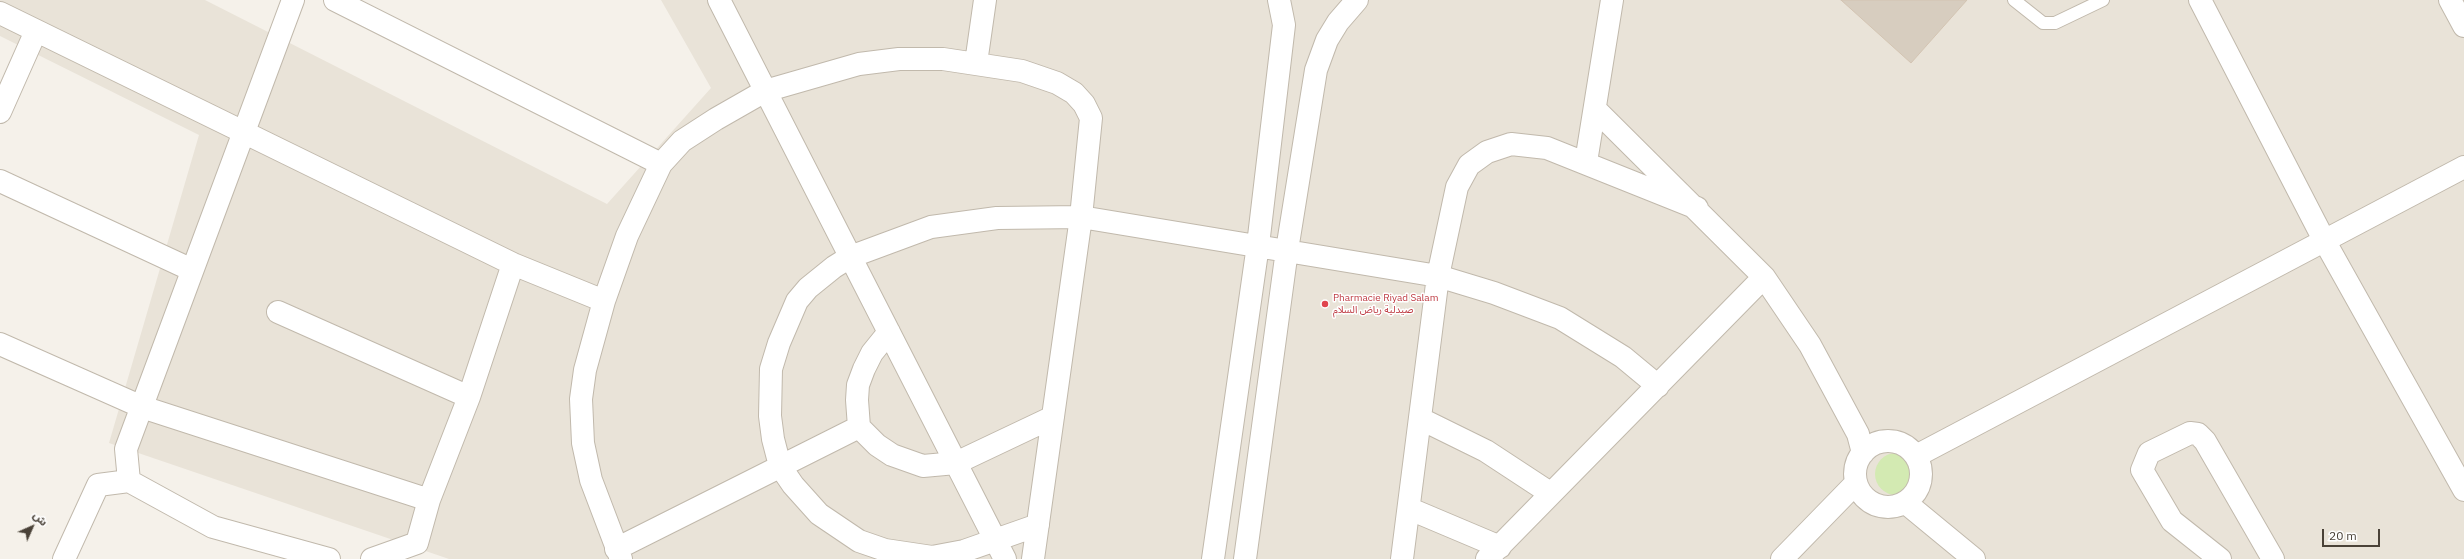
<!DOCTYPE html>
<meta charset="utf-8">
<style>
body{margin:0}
#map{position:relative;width:2464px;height:559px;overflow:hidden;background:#f5f1ea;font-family:"IBM Plex Sans","Noto Sans Arabic",sans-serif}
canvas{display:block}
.north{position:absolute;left:12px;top:507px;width:40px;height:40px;-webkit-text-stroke:3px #fff;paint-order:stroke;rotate:45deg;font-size:11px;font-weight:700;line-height:16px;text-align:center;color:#4a4238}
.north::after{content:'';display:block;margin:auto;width:14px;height:18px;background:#4a4238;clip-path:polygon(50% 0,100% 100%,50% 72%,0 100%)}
.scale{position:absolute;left:2322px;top:529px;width:58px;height:18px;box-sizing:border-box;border:2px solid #4a4238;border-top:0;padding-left:5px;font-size:12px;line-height:14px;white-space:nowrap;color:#4a4238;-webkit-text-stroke:3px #fff;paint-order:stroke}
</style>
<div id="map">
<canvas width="2464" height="559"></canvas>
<div class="north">ش</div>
<div class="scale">20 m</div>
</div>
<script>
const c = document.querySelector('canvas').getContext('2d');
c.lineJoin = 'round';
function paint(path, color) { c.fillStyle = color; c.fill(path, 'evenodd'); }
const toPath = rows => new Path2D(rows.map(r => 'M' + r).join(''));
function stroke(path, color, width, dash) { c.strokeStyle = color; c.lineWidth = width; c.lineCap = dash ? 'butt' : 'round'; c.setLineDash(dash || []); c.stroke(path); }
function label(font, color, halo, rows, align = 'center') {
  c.font = font + ' "IBM Plex Sans","Noto Sans Arabic",sans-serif'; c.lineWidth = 3; c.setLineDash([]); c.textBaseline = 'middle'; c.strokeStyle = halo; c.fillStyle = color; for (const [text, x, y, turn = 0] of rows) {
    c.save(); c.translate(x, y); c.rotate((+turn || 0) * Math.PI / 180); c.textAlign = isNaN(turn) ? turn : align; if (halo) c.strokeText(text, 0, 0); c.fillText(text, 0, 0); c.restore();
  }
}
paint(toPath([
 [0,0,205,0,607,204,711,88,661,0,2464,0,2464,559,449,559,109,443,199,135,0,36]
]), '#e9e3d8');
paint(toPath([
 '1875 474a21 21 0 1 1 42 0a21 21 0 1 1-42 0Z'
]), '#d3eab2');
const building = toPath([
 [1841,0,1967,0,1911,63,1841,0]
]);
paint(building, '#d7cdbf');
stroke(building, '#d3c4b2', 1);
const service = toPath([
 [2014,0,2043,23,2055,23,2103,0]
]);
const minor = toPath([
 [335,0,661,164],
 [719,0,1005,559],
 [2200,0,2324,240,2464,490],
 [2450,0,2464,26],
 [0,13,513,264,604,301],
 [976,63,985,0],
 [1595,109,1764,277,1810,345,1858,434,1863,453],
 [0,112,36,31],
 [1586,162,1612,0],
 [0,181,192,270],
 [278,312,469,397],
 [889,332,872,353,864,369,858,385,857,400,859,427,877,445,892,455,923,466,956,463,1053,417],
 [0,344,142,407,429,500],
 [1421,419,1486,451,1550,493],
 '1855 474a33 33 0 1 1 66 0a33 33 0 1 1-66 0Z',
 [1916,456,2464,167],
 [129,481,126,449,293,0],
 [1906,503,1974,559],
 [1410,509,1500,547],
 [1038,525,964,551,932,557,885,550,859,541,819,514,793,485,780,466,773,439,770,416,771,369,779,343,797,301,808,288,834,267,850,257,931,227,997,218,1081,217,1438,276,1494,293,1560,318,1623,357,1658,386],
 [616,549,859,427],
 [64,559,98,485,129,481,213,527,329,559],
 [372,559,417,543,429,500,469,397,513,264],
 [621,559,591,480,583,443,581,399,585,370,604,301,627,236,661,164,682,141,716,119,765,91,859,64,899,59,943,59,1022,71,1057,83,1074,93,1084,104,1091,118,1081,217,1033,559],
 [1213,559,1258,245,1284,25,1279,0],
 [1245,559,1287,250,1316,70,1327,40,1338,22,1357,0],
 [1402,559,1438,276,1457,187,1469,165,1487,152,1511,144,1547,148,1697,208],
 [1487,559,1764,277],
 [1782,559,1856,483],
 [2220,559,2172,521,2142,470,2149,453,2190,433,2198,434,2205,441,2273,559]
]);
stroke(service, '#c1b9ac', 14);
stroke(minor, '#c1b9ac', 24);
stroke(service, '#fff', 12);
stroke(minor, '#fff', 22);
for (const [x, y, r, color] of [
 [1325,304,4,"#e0444e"]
]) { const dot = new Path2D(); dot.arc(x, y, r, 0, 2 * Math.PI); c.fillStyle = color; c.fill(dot); stroke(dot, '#fff', 1.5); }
label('10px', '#be3a42', '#fff', [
 ["Pharmacie Riyad Salam",1333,298],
 ["صيدلية رياض السلام",1333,310]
], 'left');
</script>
